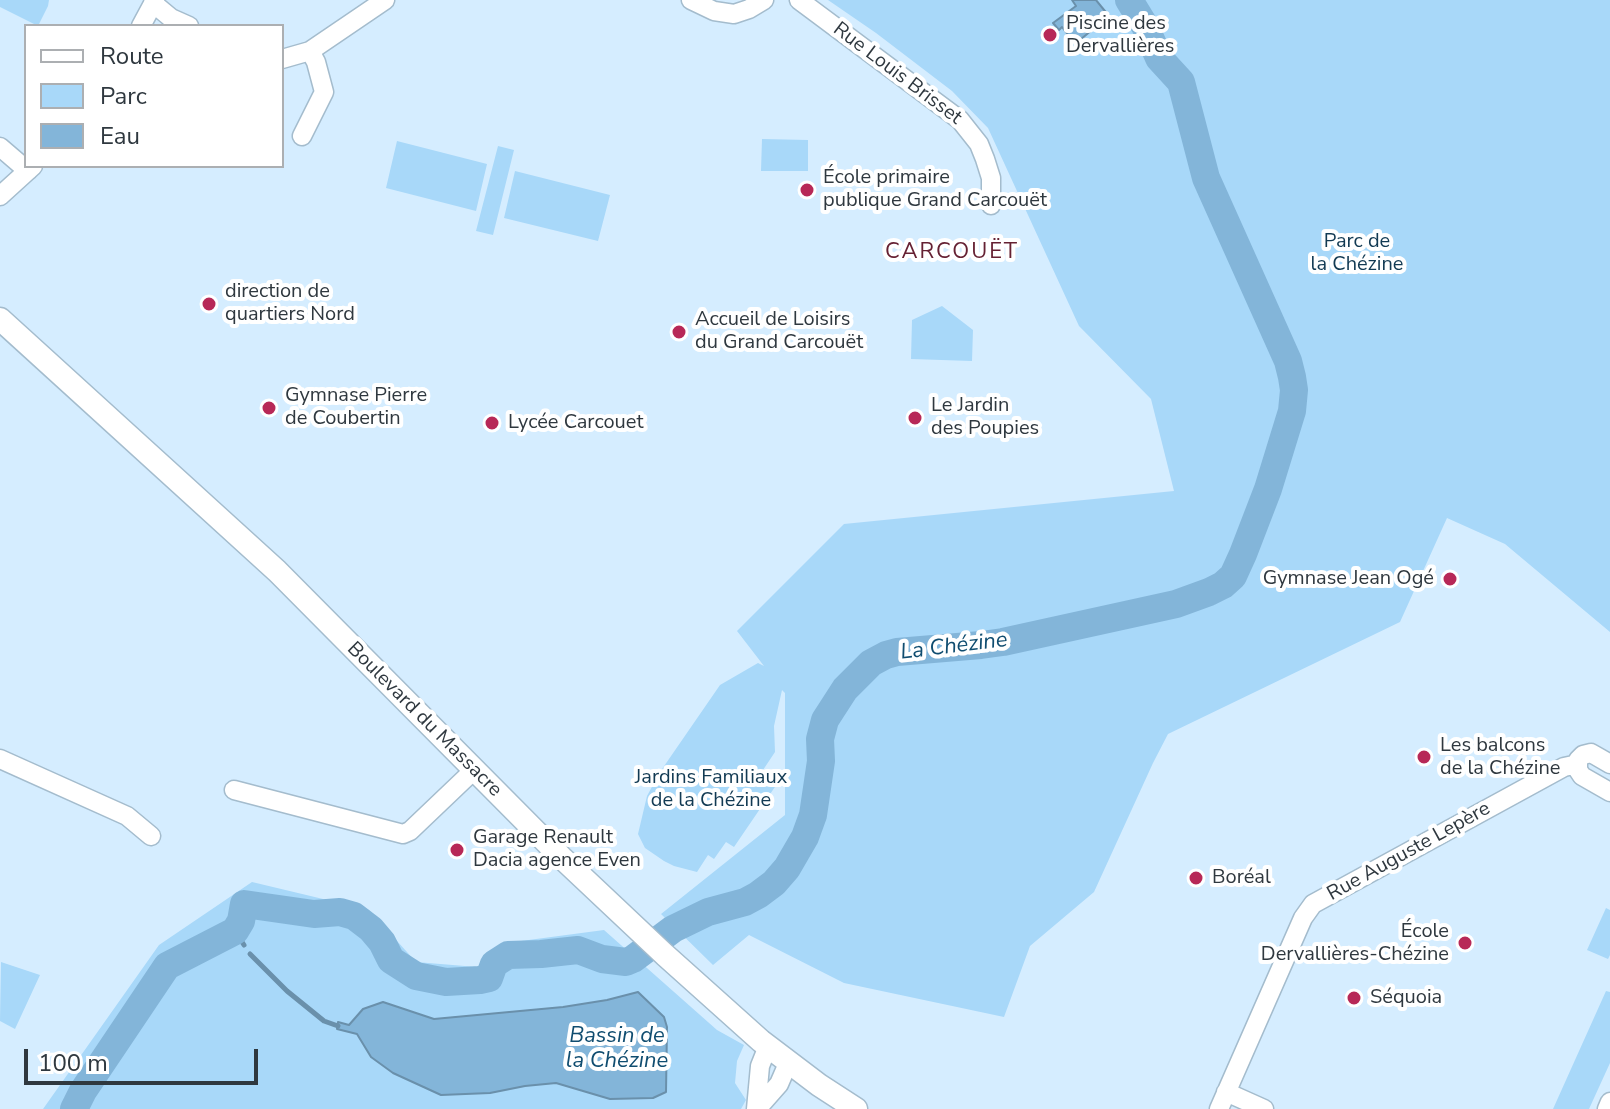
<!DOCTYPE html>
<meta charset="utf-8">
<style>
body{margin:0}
#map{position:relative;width:1610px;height:1109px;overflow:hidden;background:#d5edff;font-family:"Nunito Sans",sans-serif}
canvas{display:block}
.legend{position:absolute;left:24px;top:24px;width:260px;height:144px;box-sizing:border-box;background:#fff;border:2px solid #acafb2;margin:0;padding:10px 14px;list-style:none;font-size:24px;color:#2f383f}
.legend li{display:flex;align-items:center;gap:16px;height:40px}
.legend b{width:40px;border:2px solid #acafb2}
.scale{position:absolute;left:24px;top:1049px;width:234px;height:36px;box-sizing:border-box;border:4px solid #2f383f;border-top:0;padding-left:10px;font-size:24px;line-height:28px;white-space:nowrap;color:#2f383f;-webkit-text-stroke:6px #fff;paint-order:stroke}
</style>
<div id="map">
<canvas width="1610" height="1109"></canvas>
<ul class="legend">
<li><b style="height:10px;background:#fff"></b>Route</li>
<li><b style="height:22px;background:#a8d8f9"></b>Parc</li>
<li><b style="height:22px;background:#83b5d9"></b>Eau</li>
</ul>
<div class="scale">100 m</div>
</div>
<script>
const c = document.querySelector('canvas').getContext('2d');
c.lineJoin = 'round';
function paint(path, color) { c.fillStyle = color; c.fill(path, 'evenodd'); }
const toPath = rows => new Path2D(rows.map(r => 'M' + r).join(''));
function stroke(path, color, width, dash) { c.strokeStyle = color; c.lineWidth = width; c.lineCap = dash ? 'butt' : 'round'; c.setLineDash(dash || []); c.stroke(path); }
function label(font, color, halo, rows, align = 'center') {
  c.font = font + ' "Nunito Sans",sans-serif'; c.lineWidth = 8; c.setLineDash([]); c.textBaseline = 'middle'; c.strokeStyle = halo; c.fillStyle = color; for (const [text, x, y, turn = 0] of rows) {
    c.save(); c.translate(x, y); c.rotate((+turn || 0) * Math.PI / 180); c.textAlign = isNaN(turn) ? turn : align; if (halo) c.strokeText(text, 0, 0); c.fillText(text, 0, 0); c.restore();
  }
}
paint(toPath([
 [0,0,49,0,48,6,38,26,0,7],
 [828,0,1610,0,1610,632,1505,544,1447,518,1400,622,1168,734,1153,763,1094,892,1030,946,1004,1017,844,983,749,935,713,965,661,914,785,815,785,693,782,690,774,726,775,752,763,770,779,781,734,847,726,842,714,859,708,855,697,872,674,866,664,861,645,848,638,834,647,796,660,772,720,685,758,663,764,666,737,631,844,524,1174,491,1151,399,1079,326,988,128,952,91,876,33],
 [762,139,808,140,808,171,761,171],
 [397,141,487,164,476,211,386,188],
 [498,146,514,150,493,235,476,231],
 [515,171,610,195,598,241,504,218],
 [942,306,973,330,972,361,911,359,912,320],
 [252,882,369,910,416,962,477,967,506,943,604,930,717,1030,744,1045,737,1061,735,1083,746,1100,741,1109,43,1109,159,945],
 [1606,908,1610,910,1610,955,1608,959,1587,950],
 [1,962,40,975,15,1029,0,1021],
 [1606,991,1610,992,1610,1063,1589,1109,1553,1109]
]), '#a8d8f9');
const water = toPath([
 [1072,0,1096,0,1109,16,1075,44,1062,27,1059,30,1053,23,1076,6,1072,0],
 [638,992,664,1017,667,1027,666,1092,653,1098,610,1099,556,1083,525,1086,490,1093,441,1095,393,1073,371,1057,357,1034,337,1029,338,1022,349,1025,363,1009,383,1002,434,1019,563,1007,607,1000,638,992]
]);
paint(water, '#83b5d9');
stroke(water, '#6a90ab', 2);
stroke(toPath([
 [235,931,244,945],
 [250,954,287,991,324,1021,338,1026]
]), '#6a90ab', 5);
stroke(toPath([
 [74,1109,83,1091,167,966,235,931,241,921,244,904,314,914,340,912,354,916,371,929,382,942,391,960,416,976,446,982,480,980,489,978,494,964,508,955,541,954,578,950,602,959,626,962,633,959,673,929,708,912,745,902,758,895,774,883,787,868,805,837,813,815,821,761,820,739,825,720,845,689,871,663,886,655,897,652,981,645,1003,642,1176,604,1209,592,1223,585,1233,576,1243,554,1268,489,1292,411,1294,390,1292,377,1288,361,1206,178,1181,82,1159,58,1145,26,1129,0]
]), '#83b5d9', 28);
const minor = toPath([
 [691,0,714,11,734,14,749,9,764,0],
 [799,0,960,120,979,144,985,159,991,178,991,205],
 [153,3,171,18,189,26],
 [141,26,155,0],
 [282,59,310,51,385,0],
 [302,136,324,92,316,62,310,51],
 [0,147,28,171],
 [0,196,33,166],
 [0,759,127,816,151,836],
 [1578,764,1578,770,1582,776,1610,792],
 [234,790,403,834,410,831,474,770],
 [1226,1092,1264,1109],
 [756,1109,760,1066,768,1046],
 [757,1109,779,1084,789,1061],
 [1219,1109,1303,918,1313,904,1564,767,1578,764,1578,760,1583,755,1591,753,1610,764],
 [1607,1109,1610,1102]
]);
const major = toPath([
 [0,319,277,571,562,858,665,955,761,1041,819,1085,856,1109]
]);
stroke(minor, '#a4bccd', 21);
stroke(major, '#a4bccd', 25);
stroke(minor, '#fff', 18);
stroke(major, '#fff', 22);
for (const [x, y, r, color] of [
 [1050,35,8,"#b72857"],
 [807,190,8,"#b72857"],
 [209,304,8,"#b72857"],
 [679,332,8,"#b72857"],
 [269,408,8,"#b72857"],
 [915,418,8,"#b72857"],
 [492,423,8,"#b72857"],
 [1450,579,8,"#b72857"],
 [1424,757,8,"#b72857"],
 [457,850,8,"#b72857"],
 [1196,878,8,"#b72857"],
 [1465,943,8,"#b72857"],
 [1354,998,8,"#b72857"]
]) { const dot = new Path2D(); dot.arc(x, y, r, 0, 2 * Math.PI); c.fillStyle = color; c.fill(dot); stroke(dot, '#fff', 3); }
label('20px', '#2f383f', '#fff', [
 ["Piscine des",1066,24],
 ["Dervallières",1066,47],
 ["École primaire",823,178],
 ["publique Grand Carcouët",823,201],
 ["direction de",225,292],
 ["quartiers Nord",225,315],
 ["Accueil de Loisirs",695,320],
 ["du Grand Carcouët",695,343],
 ["Gymnase Pierre",285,396],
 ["de Coubertin",285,419],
 ["Le Jardin",931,406],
 ["des Poupies",931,429],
 ["Lycée Carcouet",508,423],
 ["Gymnase Jean Ogé",1434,579,"right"],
 ["Les balcons",1440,746],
 ["de la Chézine",1440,769],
 ["Garage Renault",473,838],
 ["Dacia agence Even",473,861],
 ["Boréal",1212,878],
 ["École",1449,932,"right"],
 ["Dervallières-Chézine",1449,955,"right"],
 ["Séquoia",1370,998]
], 'left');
label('20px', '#2f383f', '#fff', [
 ["Rue Louis Brisset",897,74,37],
 ["Boulevard du Massacre",424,720,45],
 ["Rue Auguste Lepère",1409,852,-29]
]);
label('20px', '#123a53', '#fff', [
 ["Parc de",1357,242],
 ["la Chézine",1357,265],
 ["Jardins Familiaux",711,778],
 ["de la Chézine",711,801]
]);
c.letterSpacing = '2px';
label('22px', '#652133', '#fff', [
 ["CARCOUËT",952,253]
]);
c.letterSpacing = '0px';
label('italic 22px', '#104d70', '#fff', [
 ["La Chézine",954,647,-7],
 ["Bassin de",617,1037],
 ["la Chézine",617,1062]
]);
</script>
